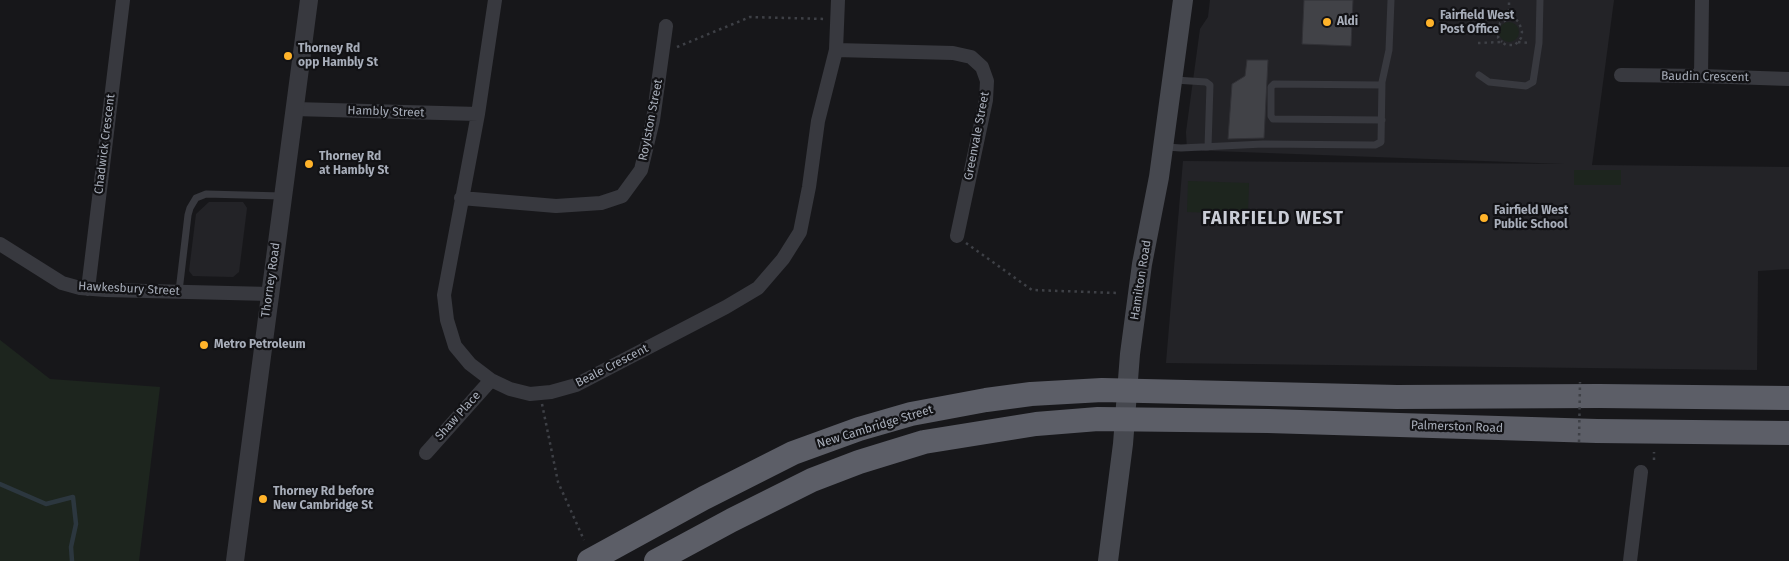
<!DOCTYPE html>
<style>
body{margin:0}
canvas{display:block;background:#17171a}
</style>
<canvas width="1789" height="561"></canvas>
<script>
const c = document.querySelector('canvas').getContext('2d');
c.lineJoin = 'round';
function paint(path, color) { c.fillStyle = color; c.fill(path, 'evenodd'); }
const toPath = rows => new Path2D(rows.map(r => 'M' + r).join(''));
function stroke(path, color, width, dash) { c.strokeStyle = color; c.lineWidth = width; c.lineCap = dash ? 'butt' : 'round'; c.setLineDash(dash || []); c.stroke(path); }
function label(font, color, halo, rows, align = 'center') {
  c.font = font + ' "Fira Sans",sans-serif'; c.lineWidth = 4.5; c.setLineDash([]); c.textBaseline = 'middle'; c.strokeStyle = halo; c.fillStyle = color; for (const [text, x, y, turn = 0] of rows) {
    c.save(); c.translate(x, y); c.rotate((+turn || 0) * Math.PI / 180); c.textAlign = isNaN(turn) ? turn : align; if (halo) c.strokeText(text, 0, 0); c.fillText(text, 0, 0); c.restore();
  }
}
paint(toPath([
 [1210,0,1614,0,1592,165,1789,167,1789,269,1758,271,1757,370,1166,363,1183,161,1565,164,1187,150,1186,132,1200,29,1208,17],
 [209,202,243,202,247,208,239,272,233,277,193,276,189,271,196,214]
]), '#232327');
paint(toPath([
 '1499 32a10 10 0 1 1 20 0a10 10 0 1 1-20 0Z',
 [1574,170,1621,170,1621,185,1574,185],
 [1188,181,1249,183,1248,214,1187,212],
 [0,340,50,379,160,387,139,561,0,561]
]), '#1d251e');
stroke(toPath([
 [0,484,46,504,73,497,76,524,71,547,72,561]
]), '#2c373f', 4.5);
const building = toPath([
 [1304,0,1353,0,1351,46,1302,44,1304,0],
 [1247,60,1268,60,1264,138,1228,139,1232,84,1245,76,1247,60]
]);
paint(building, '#414247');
stroke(building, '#313136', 1);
stroke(toPath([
 [1509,18,1509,0],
 [1518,42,1530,43],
 [1478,43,1502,42,1506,45,1515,45,1521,38,1522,32,1519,22,1515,19,1509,19,1500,23,1498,38,1502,42],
 [677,47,750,17,826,19],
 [966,243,1032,290,1117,293],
 [542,404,558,482,584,540],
 [1654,460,1654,452]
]), '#3e4046', 2.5, [2.5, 4]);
stroke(toPath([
 [1479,75,1489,82,1526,86,1533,82,1539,43,1540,0],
 [1175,80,1206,82,1210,85,1208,147],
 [1382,120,1273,119,1271,116,1271,87,1274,84,1382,85],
 [1166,147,1181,148,1263,144,1375,145,1381,142,1382,82,1389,50,1391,0],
 [179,291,188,215,190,208,196,198,206,194,282,196]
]), '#38393f', 7);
stroke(toPath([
 [495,0,478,114,444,295,447,320,455,346,470,364,491,380,510,389,530,394,551,392,576,385,726,307,758,288,783,259,800,232,809,187,818,121,836,50,838,0],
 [836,50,953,53,971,57,982,67,987,81,986,100,957,236],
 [1621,75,1701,76,1789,79],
 [1701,76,1702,0],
 [294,109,478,114],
 [461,198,556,206,601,203,622,196,641,170,653,120,666,26],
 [0,244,62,283,80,288,106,290,270,294],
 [88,289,123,0],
 [426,453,491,380],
 [1630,561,1641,472]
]), '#38393f', 14);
stroke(toPath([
 [235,561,309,0]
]), '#38393f', 18);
stroke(toPath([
 [1108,561,1123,444,1130,354,1142,264,1159,177,1183,0]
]), '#46484f', 20);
stroke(toPath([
 [589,561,704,498,793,453,859,429,911,414,986,400,1031,394,1102,390,1397,397,1599,396,1789,398],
 [656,561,732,520,812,480,859,462,924,442,1036,424,1098,419,1268,421,1597,431,1789,433]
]), '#5c5e67', 24);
stroke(toPath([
 [1579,442,1580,382]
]), '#3e4046', 2.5, [2.5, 4]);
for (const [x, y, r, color] of [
 [1327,22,5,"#ffb32a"],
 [1430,23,5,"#ffb32a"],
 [288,56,5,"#ffb32a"],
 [309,164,5,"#ffb32a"],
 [1484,218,5,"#ffb32a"],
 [204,345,5,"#ffb32a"],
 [263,499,5,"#ffb32a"]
]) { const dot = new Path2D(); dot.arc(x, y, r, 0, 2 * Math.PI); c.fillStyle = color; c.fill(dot); stroke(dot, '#121215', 2); }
label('bold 12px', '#a8aeba', '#121215', [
 ["Fairfield West",1440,16],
 ["Post Office",1440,30],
 ["Aldi",1337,22],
 ["Thorney Rd",298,49],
 ["opp Hambly St",298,63],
 ["Thorney Rd",319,157],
 ["at Hambly St",319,171],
 ["Fairfield West",1494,211],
 ["Public School",1494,225],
 ["Metro Petroleum",214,345],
 ["Thorney Rd before",273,492],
 ["New Cambridge St",273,506]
], 'left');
label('12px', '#a8aeba', '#121215', [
 ["Baudin Crescent",1705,77,1],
 ["Hambly Street",386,112,2],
 ["Roylston Street",651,120,-79],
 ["Greenvale Street",977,136,-79],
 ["Chadwick Crescent",105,144,-83],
 ["Thorney Road",271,280,-82],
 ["Hamilton Road",1141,280,-81],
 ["Hawkesbury Street",129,289,3],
 ["Beale Crescent",612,366,-27],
 ["Shaw Place",458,416,-48],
 ["New Cambridge Street",875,427,-17],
 ["Palmerston Road",1457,427,2]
]);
c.letterSpacing = '1px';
label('bold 18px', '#cacdd6', '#121215', [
 ["FAIRFIELD WEST",1273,219]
]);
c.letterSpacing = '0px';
</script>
